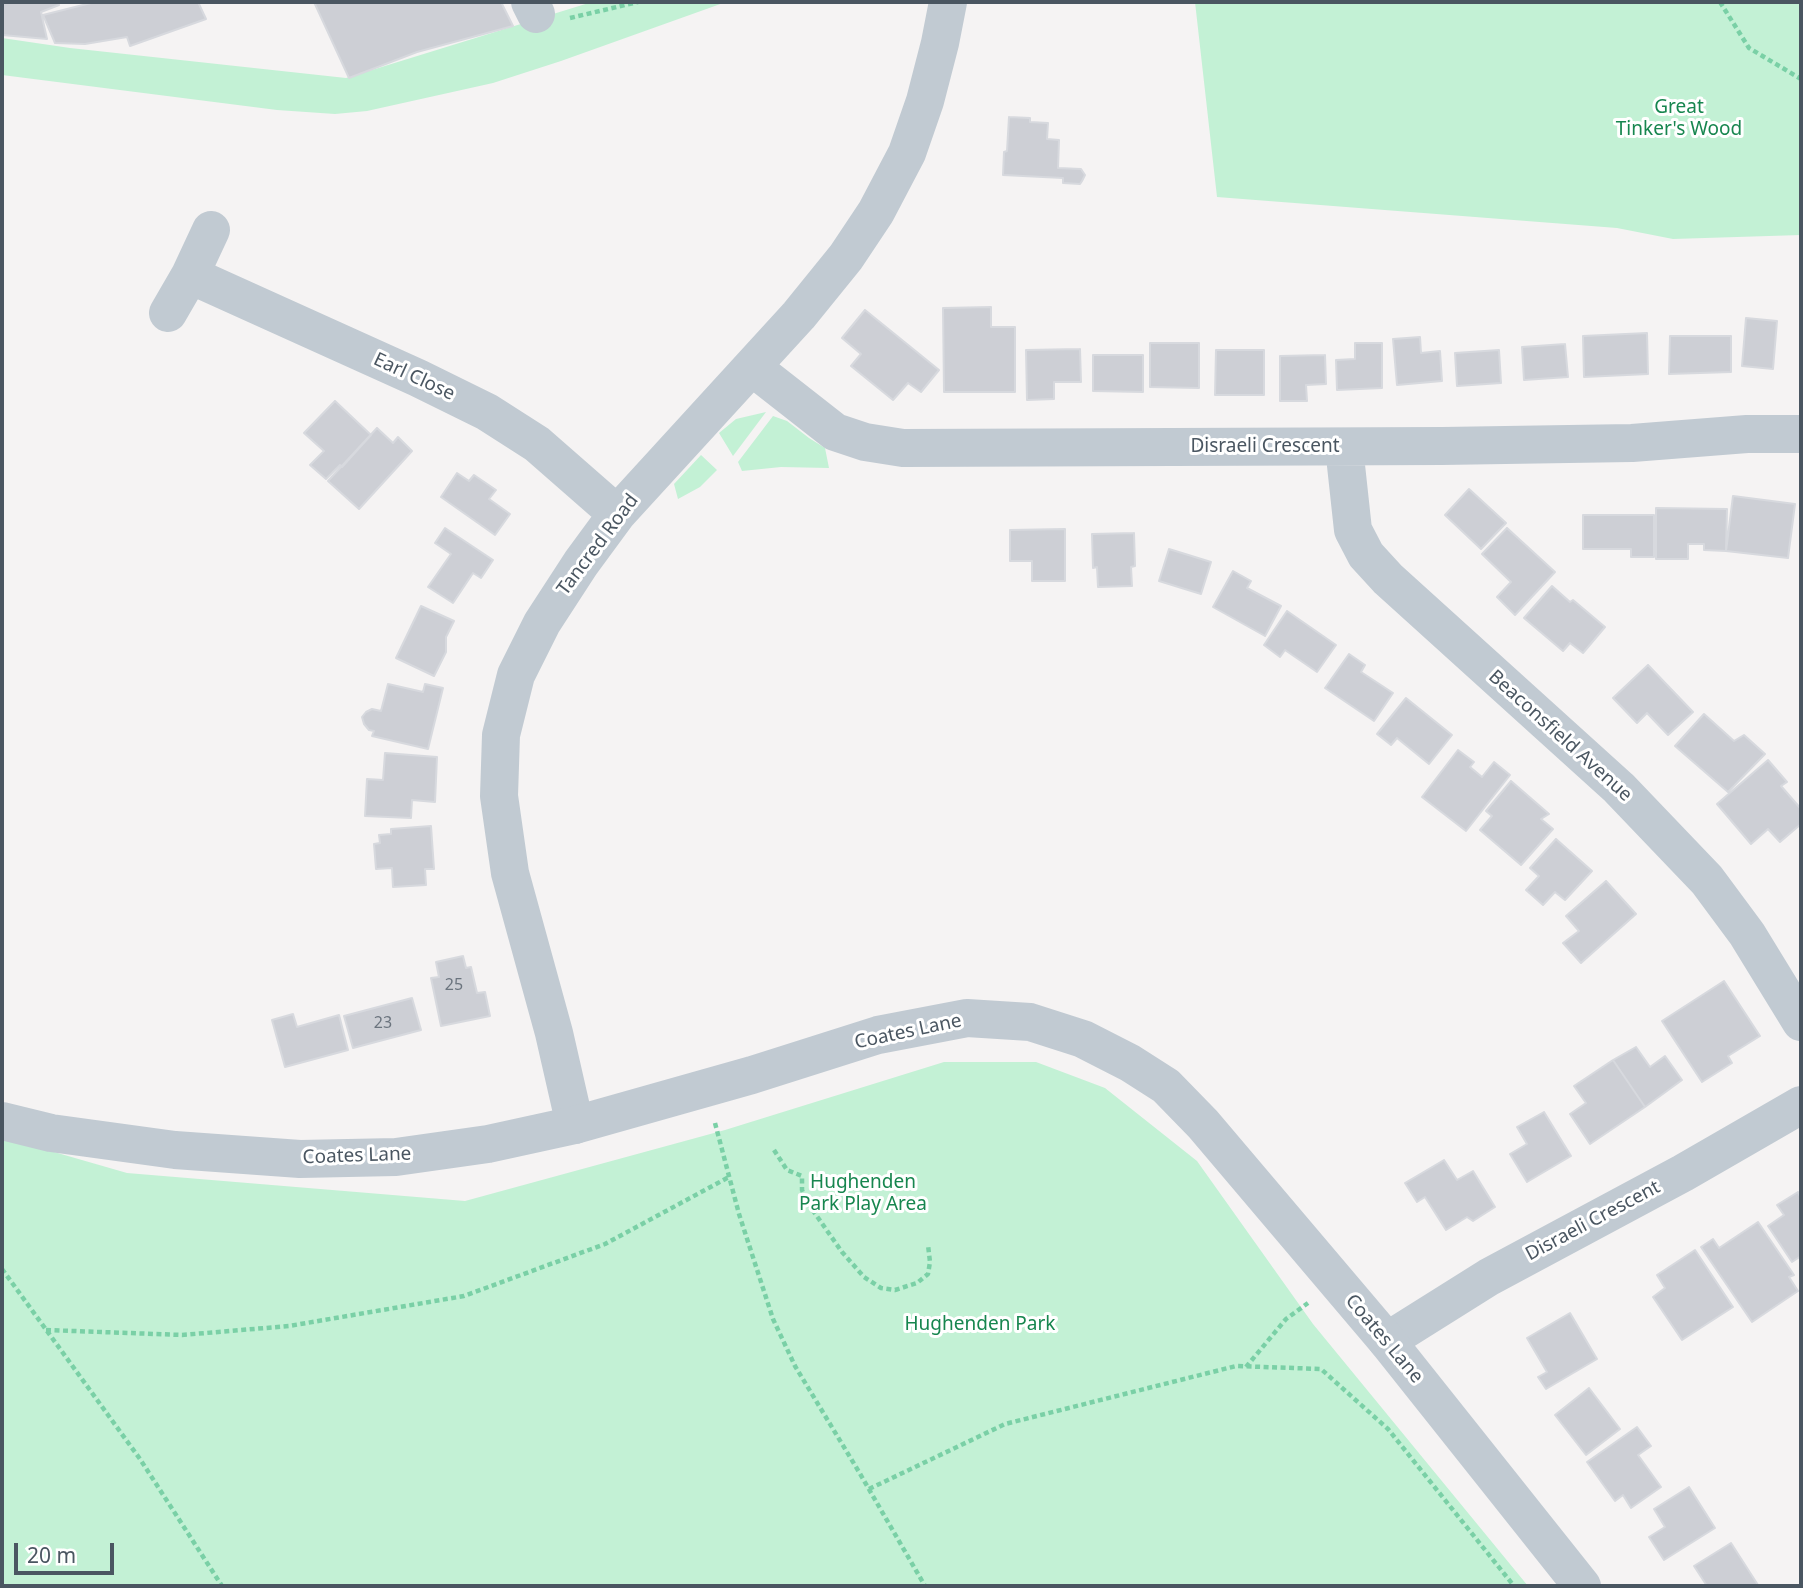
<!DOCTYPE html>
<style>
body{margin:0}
#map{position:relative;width:1803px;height:1588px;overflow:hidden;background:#f5f3f3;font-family:"Noto Sans",sans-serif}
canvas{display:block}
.frame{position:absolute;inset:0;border:4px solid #4a5661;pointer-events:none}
.scale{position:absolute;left:14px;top:1543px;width:100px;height:32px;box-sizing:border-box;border:4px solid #4a5661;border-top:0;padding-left:9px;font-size:21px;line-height:24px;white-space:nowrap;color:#4a5661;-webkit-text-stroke:5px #fff;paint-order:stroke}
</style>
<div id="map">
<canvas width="1803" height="1588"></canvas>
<div class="frame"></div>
<div class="scale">20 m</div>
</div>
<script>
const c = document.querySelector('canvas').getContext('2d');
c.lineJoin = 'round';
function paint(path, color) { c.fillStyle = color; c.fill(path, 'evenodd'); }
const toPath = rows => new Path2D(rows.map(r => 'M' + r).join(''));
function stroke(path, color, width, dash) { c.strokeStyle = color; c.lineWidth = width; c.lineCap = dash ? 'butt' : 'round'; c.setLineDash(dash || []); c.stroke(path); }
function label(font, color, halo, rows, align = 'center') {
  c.font = font + ' "Noto Sans",sans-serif'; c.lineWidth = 6; c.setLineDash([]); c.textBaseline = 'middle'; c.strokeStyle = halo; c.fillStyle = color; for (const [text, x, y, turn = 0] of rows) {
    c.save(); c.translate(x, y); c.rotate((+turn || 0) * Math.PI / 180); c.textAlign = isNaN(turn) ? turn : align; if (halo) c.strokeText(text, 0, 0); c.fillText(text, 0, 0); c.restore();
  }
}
paint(toPath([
 [592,2,726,2,561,61,493,83,367,111,335,114,277,110,2,75,2,38,70,48,346,78],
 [1195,2,1801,2,1801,235,1673,239,1617,228,1217,197],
 [766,412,733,456,719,433,736,419],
 [773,416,787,421,809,438,825,448,829,468,781,467,742,471,738,462],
 [701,455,717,470,700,487,678,499,674,484],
 [944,1062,1036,1062,1105,1088,1197,1161,1313,1324,1528,1586,2,1586,2,1137,127,1173,465,1201,725,1130]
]), '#c3f1d5');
const building = toPath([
 [2,2,58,2,59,5,41,12,47,39,2,35,2,2],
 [95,2,198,2,206,19,130,46,127,37,85,44,55,43,43,15,95,2],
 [314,2,501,2,513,26,417,52,349,78,314,2],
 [1009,117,1030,118,1030,122,1048,123,1047,139,1059,140,1058,168,1081,169,1085,175,1082,181,1080,184,1063,183,1063,178,1003,175,1004,152,1007,151,1009,117],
 [991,307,991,327,1015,327,1015,392,944,392,943,308,991,307],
 [865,310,939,370,921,392,908,383,893,400,851,366,861,354,842,338,865,310],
 [1746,318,1777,321,1773,369,1742,366,1746,318],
 [1647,333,1648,374,1584,377,1583,336,1647,333],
 [1670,336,1731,336,1731,372,1669,374,1670,336],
 [1420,337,1421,353,1440,351,1442,381,1397,385,1393,339,1420,337],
 [1150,343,1199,343,1199,388,1150,387,1150,343],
 [1355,343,1382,343,1382,388,1337,390,1336,360,1355,359,1355,343],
 [1565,344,1568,377,1524,380,1522,347,1565,344],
 [1080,349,1081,382,1054,382,1054,399,1027,400,1026,350,1080,349],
 [1216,350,1264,350,1264,395,1215,395,1216,350],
 [1499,350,1501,383,1457,386,1455,353,1499,350],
 [1093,355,1143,355,1143,392,1093,391,1093,355],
 [1325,355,1326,384,1306,385,1307,401,1280,401,1280,356,1325,355],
 [335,401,371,435,342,467,340,465,326,479,310,465,324,451,304,433,335,401],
 [377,428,393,443,398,437,412,451,359,509,328,481,377,428],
 [457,473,469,481,474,475,496,490,489,499,510,514,495,535,441,497,457,473],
 [1469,489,1506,523,1481,549,1445,515,1469,489],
 [1733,496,1795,504,1788,558,1726,551,1733,496],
 [1656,508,1727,509,1726,551,1704,550,1704,544,1688,544,1688,559,1656,559,1656,508],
 [1583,515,1654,515,1654,557,1631,557,1631,549,1583,549,1583,515],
 [445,528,493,560,481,578,473,573,453,603,428,587,451,554,435,543,445,528],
 [1507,528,1555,572,1515,615,1497,597,1511,582,1482,554,1507,528],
 [1065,529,1065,581,1032,581,1032,561,1010,561,1010,530,1065,529],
 [1134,533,1135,566,1131,567,1132,586,1098,587,1097,567,1093,568,1092,534,1134,533],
 [1169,549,1211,562,1201,594,1159,581,1169,549],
 [1233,571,1251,581,1247,588,1281,606,1265,636,1213,607,1233,571],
 [1552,586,1570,602,1573,600,1605,627,1583,653,1570,643,1563,651,1524,618,1552,586],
 [421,606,454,621,446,637,446,652,434,676,396,658,421,606],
 [1287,611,1336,645,1317,672,1285,650,1280,657,1264,645,1287,611],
 [1349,654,1365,665,1361,672,1393,693,1374,721,1325,688,1349,654],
 [1648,665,1693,712,1668,735,1647,713,1637,723,1613,698,1648,665],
 [388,684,423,692,425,684,443,688,428,749,372,736,374,731,369,730,364,724,362,717,366,712,372,709,381,711,388,684],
 [1406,698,1452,735,1429,764,1397,738,1391,745,1377,734,1406,698],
 [1704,714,1734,741,1744,735,1765,754,1728,792,1675,746,1704,714],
 [1458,750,1474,762,1470,767,1482,777,1494,762,1510,775,1466,831,1422,797,1458,750],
 [385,753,437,757,435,802,412,800,411,818,365,816,367,779,383,780,385,753],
 [1768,760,1787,782,1781,786,1801,809,1801,824,1780,842,1768,829,1751,844,1717,804,1768,760],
 [1511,781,1549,814,1541,819,1553,829,1521,865,1480,830,1492,816,1486,811,1511,781],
 [431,826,434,869,425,869,426,885,393,887,392,868,376,869,374,844,380,843,379,835,391,834,391,829,431,826],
 [1556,839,1592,871,1565,900,1555,892,1543,905,1526,890,1539,876,1530,868,1556,839],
 [1606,881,1636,914,1581,963,1563,943,1579,931,1566,916,1606,881],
 [463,956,466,968,471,967,477,993,485,992,490,1016,441,1026,431,978,439,977,436,962,463,956],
 [1724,981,1760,1036,1728,1056,1732,1063,1702,1082,1662,1021,1724,981],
 [412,998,421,1030,353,1048,344,1016,412,998],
 [293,1014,297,1027,339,1015,348,1050,285,1067,272,1020,293,1014],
 [1636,1047,1650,1067,1665,1056,1682,1080,1645,1107,1613,1060,1636,1047],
 [1613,1060,1645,1107,1590,1144,1570,1114,1586,1103,1574,1086,1613,1060],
 [1544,1112,1571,1156,1527,1182,1510,1154,1527,1144,1517,1127,1544,1112],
 [1444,1160,1457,1180,1473,1171,1495,1207,1473,1221,1467,1217,1446,1230,1425,1197,1417,1202,1405,1183,1444,1160],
 [1798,1192,1800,1196,1801,1195,1801,1256,1792,1262,1768,1226,1784,1215,1777,1205,1798,1192],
 [1758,1222,1794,1275,1789,1277,1798,1291,1752,1322,1701,1247,1713,1239,1719,1248,1758,1222],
 [1695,1250,1733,1307,1682,1340,1653,1297,1665,1288,1657,1275,1695,1250],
 [1570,1313,1597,1359,1546,1389,1538,1377,1547,1372,1527,1338,1570,1313],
 [1589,1388,1620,1429,1586,1455,1555,1415,1589,1388],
 [1637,1427,1651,1446,1638,1455,1661,1487,1631,1508,1623,1495,1615,1501,1587,1462,1637,1427],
 [1689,1487,1715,1528,1664,1560,1649,1537,1665,1527,1654,1509,1689,1487],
 [1731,1543,1758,1585,1756,1586,1707,1586,1694,1566,1731,1543]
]);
paint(building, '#cdcfd5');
stroke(building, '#d7d9de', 2);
stroke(toPath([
 [1720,2,1749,48,1801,79],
 [570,18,638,2],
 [715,1123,739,1214,773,1319,795,1366,859,1472,925,1586],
 [774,1150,787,1170,802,1176,802,1190,807,1202,842,1252,864,1277,881,1288,895,1290,917,1283,928,1274,930,1262,928,1245],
 [2,1269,140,1459,222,1586],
 [46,1330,182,1335,289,1326,464,1296,605,1244,729,1177],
 [1246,1367,1286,1319,1308,1303],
 [869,1489,1005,1424,1236,1366,1321,1369,1388,1429,1514,1586]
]), '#7ad0a6', 4.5, [5, 3.5]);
stroke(toPath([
 [530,2,536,14],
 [190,275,418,378,487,412,537,444,617,514],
 [168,313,190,275,211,230],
 [752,367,835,432,865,442,903,448,1442,446,1632,443,1747,434,1801,434],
 [1344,447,1353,530,1366,555,1388,579,1619,788,1707,880,1747,934,1801,1022],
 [575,1125,554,1033,510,873,499,796,501,735,516,675,542,623,581,563,617,514,799,315,846,257,876,212,907,153,925,101,940,43,948,2],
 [1387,1341,1489,1277,1683,1173,1801,1105]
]), '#c1cad2', 38);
stroke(toPath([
 [2,1121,51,1133,175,1150,300,1159,396,1157,488,1144,575,1125,752,1075,878,1035,967,1018,1030,1022,1083,1039,1130,1063,1166,1086,1203,1124,1387,1341,1582,1586]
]), '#c1cad2', 38);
label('16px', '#6b747e', null, [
 ["25",454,985],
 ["23",383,1023]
]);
label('19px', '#17864f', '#fff', [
 ["Great",1679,108],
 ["Tinker's Wood",1679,130],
 ["Hughenden",863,1183],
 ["Park Play Area",863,1205],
 ["Hughenden Park",980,1325]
]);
label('19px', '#4a5661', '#fff', [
 ["Earl Close",414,377,25],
 ["Disraeli Crescent",1265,447],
 ["Tancred Road",598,545,-53],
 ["Beaconsfield Avenue",1560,736,42],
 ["Coates Lane",908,1032,-12],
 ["Coates Lane",357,1156,-2],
 ["Disraeli Crescent",1593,1221,-28],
 ["Coates Lane",1384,1339,50]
]);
</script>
